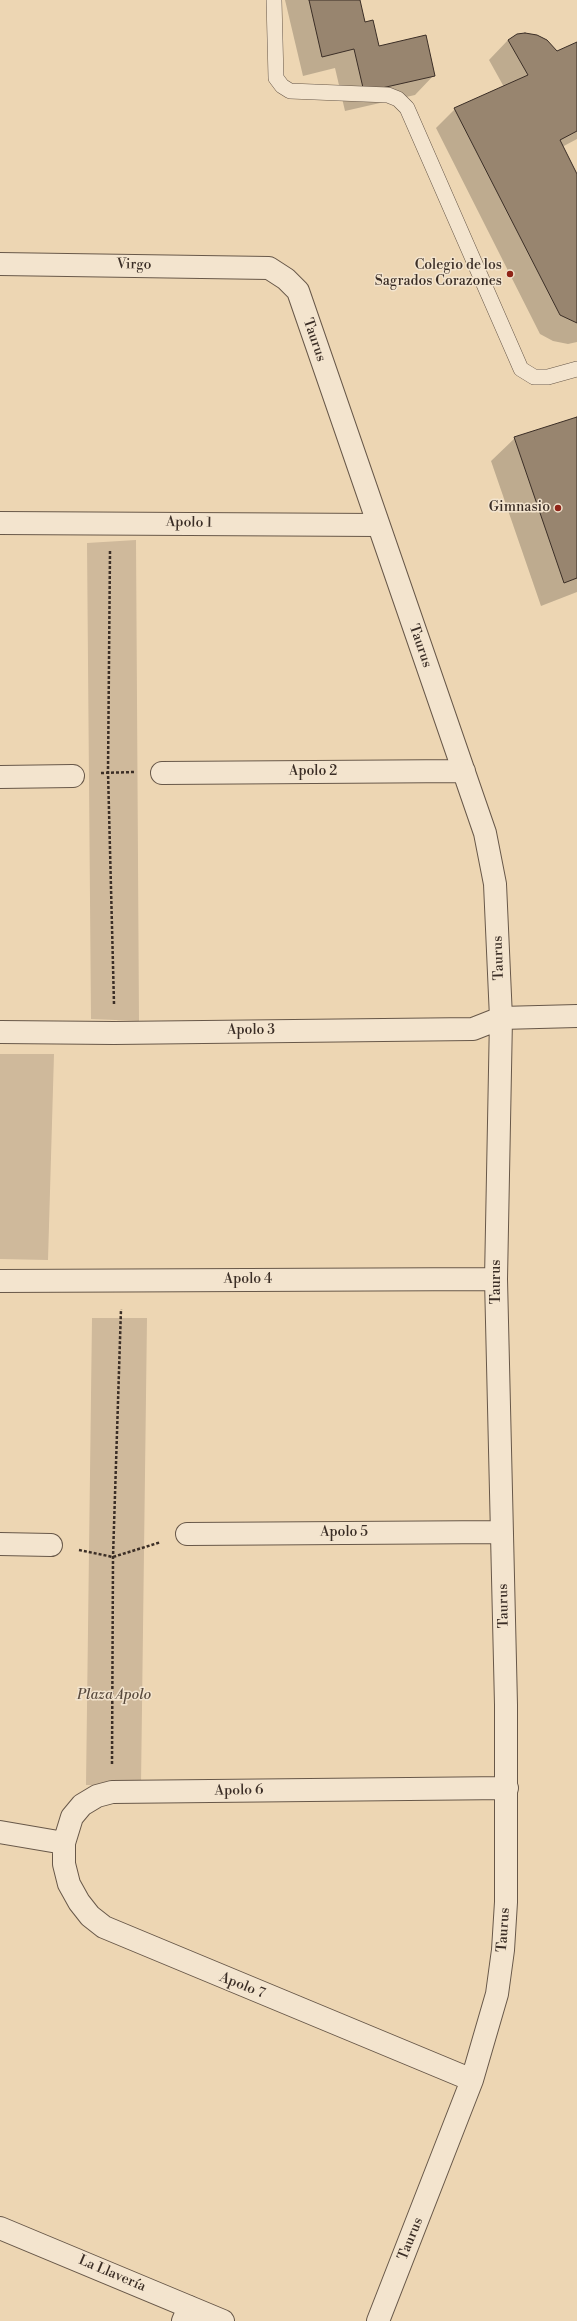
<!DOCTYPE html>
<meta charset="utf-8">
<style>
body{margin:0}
canvas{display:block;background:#edd6b3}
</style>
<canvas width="577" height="2321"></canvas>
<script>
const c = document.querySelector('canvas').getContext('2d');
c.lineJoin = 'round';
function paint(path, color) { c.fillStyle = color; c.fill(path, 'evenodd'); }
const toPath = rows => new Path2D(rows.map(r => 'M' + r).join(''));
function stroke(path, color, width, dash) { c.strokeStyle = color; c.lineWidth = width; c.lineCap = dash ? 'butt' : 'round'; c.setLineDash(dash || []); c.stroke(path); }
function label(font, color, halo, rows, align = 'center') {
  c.font = font + ' "Libre Bodoni",serif'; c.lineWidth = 3; c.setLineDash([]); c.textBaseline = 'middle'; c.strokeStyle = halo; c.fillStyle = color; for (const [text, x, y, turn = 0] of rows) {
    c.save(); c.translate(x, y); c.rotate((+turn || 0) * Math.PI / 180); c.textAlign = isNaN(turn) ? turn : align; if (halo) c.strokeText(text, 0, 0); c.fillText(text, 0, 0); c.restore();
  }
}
paint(toPath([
 [136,540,139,1021,91,1019,87,543],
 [0,1054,54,1054,48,1260,0,1259],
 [92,1318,147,1318,141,1785,86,1785]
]), '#cfb99b');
paint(toPath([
 [285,0,358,0,364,23,378,47,434,75,415,95,345,111,335,68,303,76],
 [518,35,557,53,577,43,577,139,562,147,577,177,577,342,568,344,553,341,540,334,436,128,455,109,504,87,489,60,508,40],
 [577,418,577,592,541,606,491,461,515,438]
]), '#0003');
const building = toPath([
 [309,0,360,0,365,22,373,20,379,46,426,35,435,76,364,92,354,49,322,57,309,0],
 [525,33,537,35,547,40,557,51,577,42,577,131,560,140,577,174,577,323,560,315,454,108,528,75,508,40,517,34,525,33],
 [577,417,577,578,564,583,514,437,577,417]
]);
paint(building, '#98856f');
stroke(building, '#3b2e26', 1);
const service = toPath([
 [274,0,276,78,282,86,290,91,388,95,398,99,407,108,521,369,534,377,548,377,577,369]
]);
const minor = toPath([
 [0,264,269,268,286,279,298,291,485,833,495,884,501,1018,496,1279,506,1705,506,1902,503,1950,497,1994,472,2080,378,2321],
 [0,523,378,525],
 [162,773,464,771],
 [0,777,73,776],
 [0,1032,114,1033,473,1029,501,1018,577,1016],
 [0,1281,496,1279],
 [187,1534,502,1532],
 [0,1544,51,1545],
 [0,1832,64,1843],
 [472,2080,104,1927,90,1916,79,1902,69,1884,64,1864,64,1843,72,1817,82,1805,97,1796,112,1792,507,1788],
 [183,2321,189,2307]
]);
const tertiary = toPath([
 [0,2228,223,2321]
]);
stroke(service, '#685849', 16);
stroke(minor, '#685849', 24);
stroke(tertiary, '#685849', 24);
stroke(toPath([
 [110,551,108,772,114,1004],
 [101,773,134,772],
 [79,1550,113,1557,161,1542],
 [112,1764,113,1557,121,1309]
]), '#3b2e26', 2.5, [3, 2]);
stroke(service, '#f3e4ce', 15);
stroke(minor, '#f3e4ce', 22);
stroke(tertiary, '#f3e4ce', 22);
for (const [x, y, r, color] of [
 [510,274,4,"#8f2418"],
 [558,508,4,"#8f2418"]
]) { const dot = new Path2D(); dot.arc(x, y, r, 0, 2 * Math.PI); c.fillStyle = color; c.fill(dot); stroke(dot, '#f3e4ce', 1.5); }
label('14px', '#3b2e26', '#f3e4ce', [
 ["Virgo",134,265,1],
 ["Taurus",314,340,71],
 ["Apolo 1",189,523,1],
 ["Taurus",420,646,71],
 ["Apolo 2",313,772],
 ["Taurus",499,958,-92],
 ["Apolo 3",251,1031],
 ["Apolo 4",248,1280],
 ["Taurus",497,1282,-90],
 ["Apolo 5",344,1533],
 ["Taurus",504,1606,-91],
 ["Apolo 6",239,1791,-1],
 ["Taurus",504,1930,-86],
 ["Apolo 7",242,1986,22],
 ["Taurus",411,2239,-68],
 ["La Llavería",112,2274,23]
]);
label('14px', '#3b2e26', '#f3e4ce', [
 ["Colegio de los",502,266],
 ["Sagrados Corazones",502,282],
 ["Gimnasio",550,508]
], 'right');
label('italic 14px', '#594a3d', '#f3e4ce', [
 ["Plaza Apolo",114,1696]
]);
</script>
